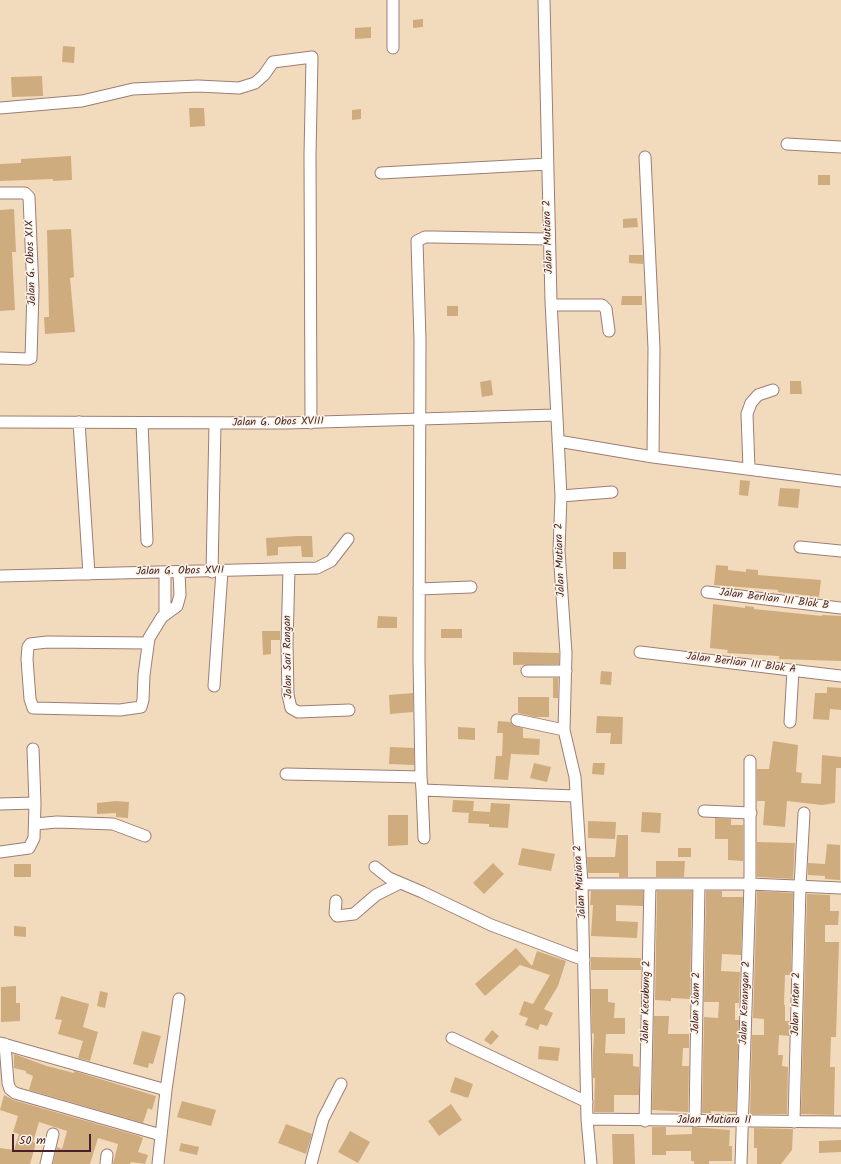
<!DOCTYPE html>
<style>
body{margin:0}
#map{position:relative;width:841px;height:1164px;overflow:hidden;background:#f2dbbc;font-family:Kalam,sans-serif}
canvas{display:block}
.scale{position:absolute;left:12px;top:1134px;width:79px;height:18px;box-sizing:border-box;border:2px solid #4a1f2b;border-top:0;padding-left:5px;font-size:12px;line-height:14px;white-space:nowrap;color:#4a1f2b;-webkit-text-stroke:3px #fcf5e5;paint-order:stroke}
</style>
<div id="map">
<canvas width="841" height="1164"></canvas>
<div class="scale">50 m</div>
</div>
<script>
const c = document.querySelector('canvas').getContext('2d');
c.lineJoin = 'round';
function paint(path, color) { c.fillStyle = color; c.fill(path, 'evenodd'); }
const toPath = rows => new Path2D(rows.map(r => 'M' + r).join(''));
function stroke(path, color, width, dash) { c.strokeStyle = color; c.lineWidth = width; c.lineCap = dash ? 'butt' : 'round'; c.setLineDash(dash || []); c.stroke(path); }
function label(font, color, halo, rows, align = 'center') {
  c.font = font + ' Kalam,sans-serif'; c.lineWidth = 3; c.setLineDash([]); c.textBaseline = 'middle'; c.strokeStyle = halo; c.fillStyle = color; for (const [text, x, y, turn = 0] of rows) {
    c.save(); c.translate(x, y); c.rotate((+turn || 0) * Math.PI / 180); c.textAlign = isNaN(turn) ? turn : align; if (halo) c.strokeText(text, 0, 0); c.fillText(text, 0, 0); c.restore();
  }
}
paint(toPath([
 [423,19,423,27,413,28,413,20],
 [371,27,371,38,355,39,355,28],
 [63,46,75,47,74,63,62,62],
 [42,76,43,96,12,97,11,77],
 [189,108,204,108,205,126,190,127],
 [361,109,361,119,352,120,352,110],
 [71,156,72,180,53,181,53,179,0,181,0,164,21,163,21,159],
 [818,175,830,175,830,185,818,185],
 [14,209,16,252,12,252,15,310,0,311,0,210],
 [637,218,638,227,623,228,623,219],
 [71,229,74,277,70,278,75,332,45,334,44,317,49,317,47,230],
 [629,255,643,255,643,264,629,263],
 [622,296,642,296,642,305,621,305],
 [447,306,458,306,458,316,447,316],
 [491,380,493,395,482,397,480,382],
 [790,381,801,381,802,394,790,394],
 [740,480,750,481,748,496,739,495],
 [780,488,800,489,798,508,778,506],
 [297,536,312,536,313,557,302,557,301,546,278,547,278,555,267,556,266,538],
 [613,552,626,552,626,569,613,569],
 [716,565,728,566,728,570,746,572,746,569,758,570,758,575,821,580,819,597,778,592,778,590,714,585],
 [713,604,745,608,745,606,754,607,754,609,822,616,822,615,841,616,841,661,779,659,779,656,727,653,728,650,710,648],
 [378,616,397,617,397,628,377,628],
 [441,629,462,629,462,638,441,638],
 [262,631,280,631,280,640,271,640,271,654,263,655],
 [513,652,559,653,559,664,513,665],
 [601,671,612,672,611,685,600,684],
 [553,678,558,678,558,698,553,698],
 [827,687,841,688,841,710,830,709,829,720,813,719,815,693,827,693],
 [413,693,413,712,390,714,389,695],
 [518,697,549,697,549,717,535,717,518,713],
 [597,716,623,717,622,744,610,744,611,733,596,733],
 [498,721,510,722,513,725,523,728,523,738,540,739,539,755,511,754,508,780,494,779,496,756,502,756,503,733,497,733],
 [458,727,475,728,475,740,458,739],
 [773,741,798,745,796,772,802,773,801,783,821,784,822,755,841,757,841,768,836,768,835,803,822,805,787,801,785,827,763,825,765,801,757,801,757,769,769,769],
 [390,747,414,748,414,765,389,764],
 [534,763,551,767,547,782,530,778],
 [593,763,605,763,604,775,592,774],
 [453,800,474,801,473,811,490,812,491,803,510,804,508,828,489,827,489,824,468,823,469,813,452,812],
 [116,801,129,802,128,818,116,817,116,813,97,814,97,803],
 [642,812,661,813,660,833,641,832],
 [388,815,408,815,408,845,388,846],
 [715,818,731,819,731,825,743,825,743,861,728,860,728,839,715,839],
 [588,821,616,822,615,839,588,838],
 [617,835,628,835,628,877,619,877,619,873,588,873,587,857,615,857],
 [757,842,795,843,793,879,757,877],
 [827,844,840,845,840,880,825,879,825,876,808,875,808,863,825,864],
 [522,848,555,854,551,871,518,865],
 [678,848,691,848,691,857,678,857],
 [656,861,685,861,684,877,656,877],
 [493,863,504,874,484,894,473,883],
 [14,864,31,864,31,877,14,877],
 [591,891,643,891,643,906,616,905,616,921,638,922,637,938,591,936,593,905,590,905],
 [657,891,692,891,690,999,671,998,671,1001,655,1000],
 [706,891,722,891,722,897,743,897,741,955,722,954,721,971,740,972,739,1003,735,1003,735,1020,739,1020,736,1112,711,1111,711,1113,702,1113,704,1017,718,1018,719,1002,704,1002],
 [757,891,793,893,791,975,785,975,784,1005,785,1005,785,1021,790,1021,789,1036,779,1035,778,1055,783,1055,782,1066,788,1067,787,1114,750,1114,752,1035,764,1035,764,1019,753,1018],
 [807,894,830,895,830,911,839,911,838,925,825,925,825,942,839,942,836,1037,831,1037,830,1067,835,1067,834,1115,801,1114],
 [14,926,26,927,26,937,14,936],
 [516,948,532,966,537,951,566,961,558,986,544,1009,553,1013,547,1026,540,1024,538,1030,525,1025,528,1018,519,1015,524,1001,533,1004,550,975,520,965,485,996,475,984],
 [591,957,641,958,641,970,591,970],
 [16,986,16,1003,20,1003,20,1021,1,1022,1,987],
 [591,989,608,989,608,1002,615,1003,614,1018,625,1018,625,1034,606,1034,605,1053,633,1054,633,1066,639,1067,639,1095,614,1095,614,1112,594,1112,595,1078,593,1078,593,1052,594,1034,592,1033],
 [100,991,108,993,105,1008,97,1006],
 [61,996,89,1004,83,1027,98,1032,90,1061,78,1058,83,1041,58,1034,62,1020,55,1019],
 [654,1016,669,1016,668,1034,689,1034,689,1048,683,1048,682,1066,689,1066,688,1112,652,1110],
 [492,1030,499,1036,491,1045,484,1040],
 [142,1031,161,1036,153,1064,149,1063,148,1068,133,1064],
 [539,1046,560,1048,558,1061,538,1059],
 [14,1054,47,1066,74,1073,74,1071,156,1096,152,1110,148,1108,143,1123,29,1090,33,1076,26,1073,26,1071,14,1068],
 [455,1077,473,1084,468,1098,450,1092],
 [4,1095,13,1100,139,1136,143,1138,138,1152,148,1155,145,1164,131,1162,130,1164,113,1164,118,1144,98,1138,90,1164,53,1164,57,1147,62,1149,67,1131,39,1122,33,1142,36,1143,30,1164,0,1164,0,1148,14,1150,19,1134,13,1132,18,1116,0,1110],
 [182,1101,216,1110,211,1126,177,1117],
 [451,1104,462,1120,439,1136,428,1121],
 [286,1124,312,1134,306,1154,278,1143],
 [652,1127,666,1127,666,1135,692,1134,692,1127,730,1130,729,1146,732,1146,732,1161,709,1161,709,1164,694,1164,694,1161,691,1161,691,1151,666,1151,666,1155,652,1155],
 [754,1128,793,1129,792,1150,781,1164,757,1164,757,1148,754,1148],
 [350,1131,370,1142,358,1163,338,1152],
 [612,1134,634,1134,635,1164,613,1164],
 [841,1140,841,1152,819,1153,819,1141],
 [181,1143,199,1147,197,1155,179,1151]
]), '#cfac7d');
const street = toPath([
 [393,0,393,48],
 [544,0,551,301,561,496,559,551,566,653,564,730,575,777,582,884,587,1119,591,1164],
 [0,108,82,101,133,89,198,86,239,88,255,83,264,75,273,62,312,57,310,155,311,423],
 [787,144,841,147],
 [645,157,654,348,653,457],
 [381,173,547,164],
 [0,193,25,193,29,197,33,290,31,358,28,359,0,358],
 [549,239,432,237,425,237,417,241,420,340,419,660,421,777,422,790,575,796],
 [551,305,602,305,606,309,609,331],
 [0,422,287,423,555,415],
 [79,422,89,574],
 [142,423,147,541],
 [558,441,653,457,841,481],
 [749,468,747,414,751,403,758,395,773,390],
 [561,496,612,492],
 [800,547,841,551],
 [289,569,287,644,288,695,291,708,298,712,349,710],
 [165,572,165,614],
 [212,572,215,424],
 [0,576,317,568,331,561,348,539],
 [419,589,471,587],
 [707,592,841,608],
 [148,643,47,642,30,644,28,647,27,659,30,699,33,708,120,710,141,707,143,700,144,675,149,638,162,617,177,606,180,595,179,572],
 [640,652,841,676],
 [527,671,566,671],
 [214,686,222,571],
 [517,720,564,730],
 [790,722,793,670],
 [33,749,35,803],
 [286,774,421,777],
 [422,790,424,838],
 [0,804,35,803,34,838,29,848,0,852],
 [704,811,751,813],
 [35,824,57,822,113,824,145,836],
 [375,867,389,878,422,892,491,925,584,960],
 [582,884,750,884,841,888],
 [336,901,335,913,337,916,354,914,376,895,400,883],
 [452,1038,587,1102],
 [0,1043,166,1090,158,1164],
 [5,1044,8,1083,10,1089,15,1093,161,1135],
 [166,1090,179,999],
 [587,1119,841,1122],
 [645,1121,650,884],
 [695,1121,699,884],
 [794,1122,800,886,804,813],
 [46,1164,53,1134],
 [106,1164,107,1155],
 [311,1164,323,1119,341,1084],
 [741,1164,750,884,750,761]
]);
stroke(street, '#9e7d74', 13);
stroke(street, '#fff', 11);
label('11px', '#4a1f2b', '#fcf5e5', [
 ["Jalan Mutiara 2",549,237,-92],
 ["Jalan G. Obos XIX",32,263,-92],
 ["Jalan G. Obos XVIII",278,423,-1],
 ["Jalan Mutiara 2",561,560,-92],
 ["Jalan G. Obos XVII",180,572,-1],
 ["Jalan Berlian III Blok B",774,600,7],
 ["Jalan Sari Rangan",289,657,-91],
 ["Jalan Berlian III Blok A",741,664,7],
 ["Jalan Mutiara 2",581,882,-94],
 ["Jalan Kecubung 2",647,1002,-89],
 ["Jalan Siam 2",697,1003,-89],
 ["Jalan Kenangan 2",746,1003,-88],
 ["Jalan Intan 2",797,1004,-89],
 ["Jalan Mutiara II",714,1121]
]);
</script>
